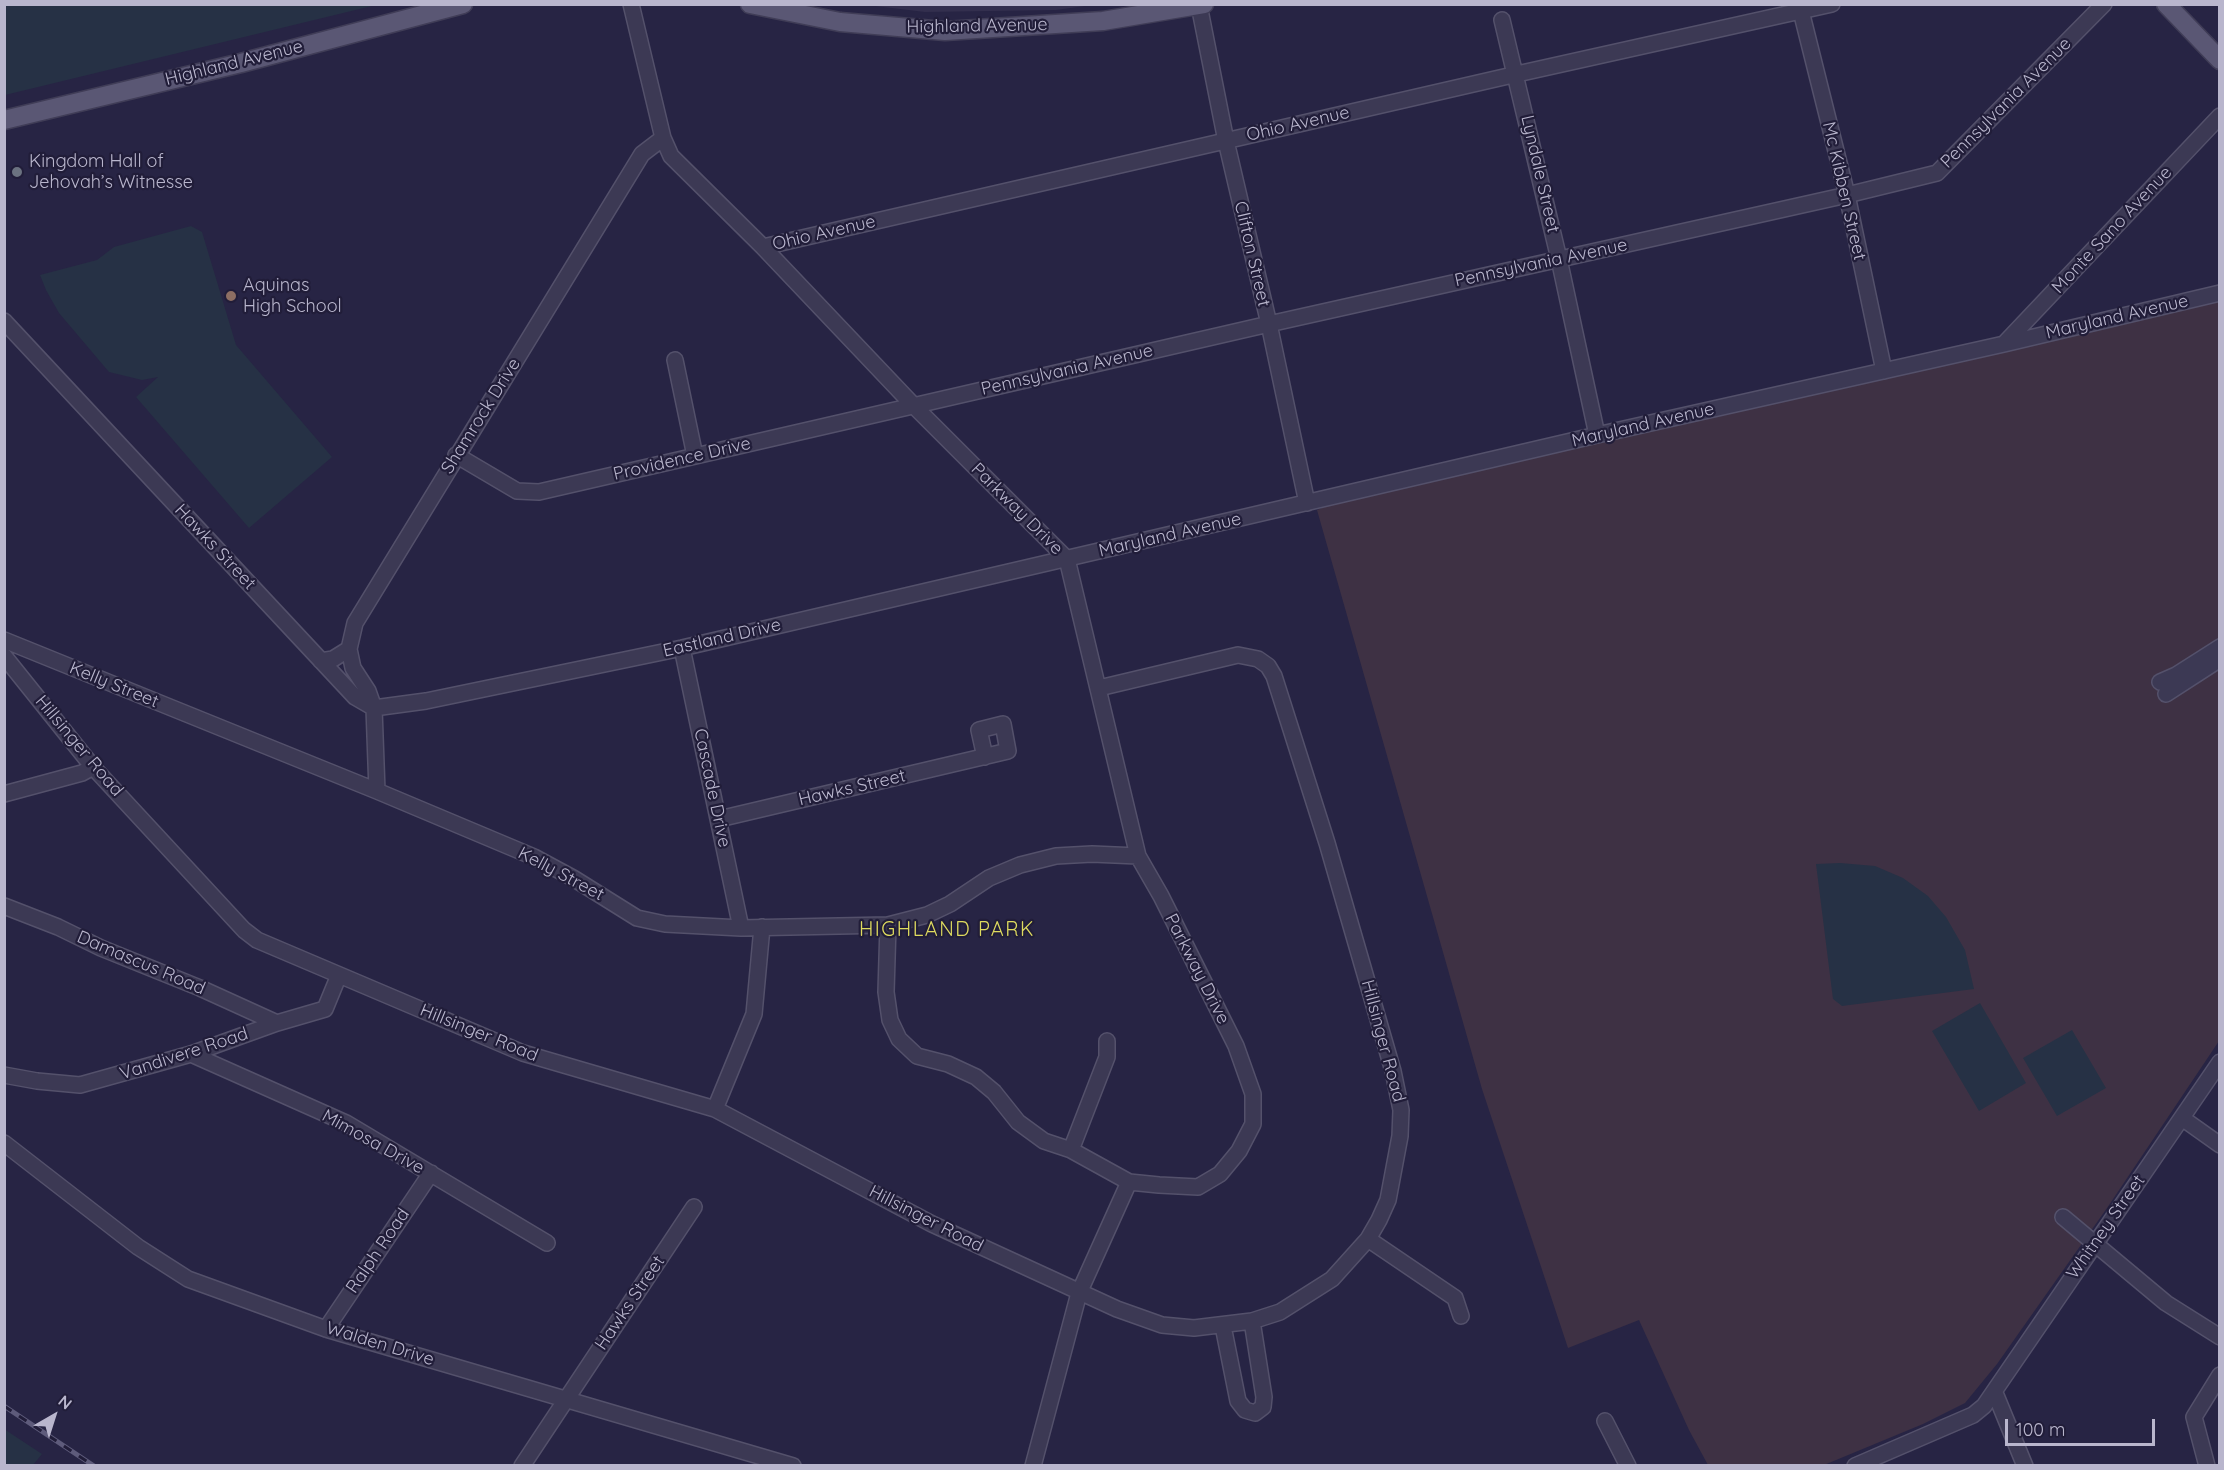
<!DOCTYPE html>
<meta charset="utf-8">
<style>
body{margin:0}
#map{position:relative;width:2224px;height:1470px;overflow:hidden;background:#272444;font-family:Quicksand,sans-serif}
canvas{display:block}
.frame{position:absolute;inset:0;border:6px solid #b9b6cd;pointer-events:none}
.north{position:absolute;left:24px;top:1386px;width:60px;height:60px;-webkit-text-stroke:4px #211d39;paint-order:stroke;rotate:39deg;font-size:16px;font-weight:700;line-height:24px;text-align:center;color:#b9b6cd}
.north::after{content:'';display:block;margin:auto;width:21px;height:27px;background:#b9b6cd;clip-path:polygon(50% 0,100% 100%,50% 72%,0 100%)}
.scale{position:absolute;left:2005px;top:1419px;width:150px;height:27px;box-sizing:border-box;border:3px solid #b9b6cd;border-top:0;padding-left:8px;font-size:18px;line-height:21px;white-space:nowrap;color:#b9b6cd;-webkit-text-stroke:4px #211d39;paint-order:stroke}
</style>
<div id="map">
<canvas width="2224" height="1470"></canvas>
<div class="frame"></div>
<div class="north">N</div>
<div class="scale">100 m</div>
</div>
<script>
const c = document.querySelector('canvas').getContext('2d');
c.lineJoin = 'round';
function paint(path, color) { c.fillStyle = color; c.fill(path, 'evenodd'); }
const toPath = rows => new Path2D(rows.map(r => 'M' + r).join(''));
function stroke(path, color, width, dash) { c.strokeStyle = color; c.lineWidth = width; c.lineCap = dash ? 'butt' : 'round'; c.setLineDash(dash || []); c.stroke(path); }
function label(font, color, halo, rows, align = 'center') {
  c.font = font + ' Quicksand,sans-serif'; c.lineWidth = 4.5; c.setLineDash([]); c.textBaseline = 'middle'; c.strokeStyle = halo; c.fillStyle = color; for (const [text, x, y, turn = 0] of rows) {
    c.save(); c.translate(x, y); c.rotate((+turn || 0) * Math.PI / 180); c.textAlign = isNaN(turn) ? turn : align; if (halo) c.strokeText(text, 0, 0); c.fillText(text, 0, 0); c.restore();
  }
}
paint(toPath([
 [2219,300,2219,1041,2107,1208,1997,1364,1965,1403,1923,1424,1824,1465,1708,1465,1689,1430,1639,1320,1568,1348,1482,1089,1317,510,1337,502]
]), '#3e3144');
paint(toPath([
 [867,5,1092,5,1056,10,925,12]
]), '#332f4e');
paint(toPath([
 [5,4,376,4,376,5,5,95],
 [191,226,202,232,236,345,332,457,249,528,136,397,158,377,142,380,109,372,59,313,46,290,40,275,97,260,114,247],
 [1840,863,1875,866,1903,878,1928,896,1946,917,1965,950,1974,989,1842,1006,1833,999,1816,864],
 [1980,1003,2026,1083,1979,1111,1932,1031],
 [2072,1030,2106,1088,2057,1116,2023,1058],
 [4,1429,42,1454,33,1465,5,1465]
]), '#263145');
const minor = toPath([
 [631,4,663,138,671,156,763,247,914,406,1067,559,1138,856,1161,896,1236,1046,1253,1094,1253,1124,1239,1151,1220,1174,1198,1187,1159,1185,1129,1182,1071,1150,1044,1141,1018,1122,994,1092,976,1077,948,1064,917,1056,899,1039,890,1020,886,992,888,925],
 [1199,5,1226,141,1269,324,1307,503],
 [1801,11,1847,195,1884,371],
 [1502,20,1559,259,1597,435],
 [663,138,642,154,355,623,349,649,353,668,368,691,374,708,426,701,682,648,1597,435,2004,344,2220,293],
 [763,247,1517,74,1832,4],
 [4,321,355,697,374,708,377,791],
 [2004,344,2220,116],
 [675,360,695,456],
 [456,455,517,491,539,492,1269,324,1847,195,1937,173,2104,4],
 [4,640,377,791,534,857,573,878,637,918,665,924,741,928,888,925,927,915,950,904,989,878,1020,865,1056,856,1092,854,1138,856],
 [682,648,741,928],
 [4,656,93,767,244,930,257,940,523,1053,715,1109,932,1224,1117,1309,1162,1325,1194,1328,1252,1321,1280,1312,1332,1279,1368,1239,1379,1220,1388,1200,1400,1136,1401,1110,1393,1071,1327,843,1274,676,1268,666,1258,659,1238,655,1099,688],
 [321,661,333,659,349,649],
 [2160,682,2176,675,2220,647],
 [2166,694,2220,659],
 [4,794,82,773,93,767],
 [719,819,1008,751,1003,724,979,730,985,757],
 [4,906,58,927,101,948,200,988,277,1023],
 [191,1054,346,1123,547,1243],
 [4,1075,37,1081,80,1085,191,1054,277,1023,325,1009,339,975],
 [715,1109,754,1014,762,927],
 [2182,1118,2220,1145],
 [4,1143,138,1247,188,1279,326,1329,793,1466],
 [1071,1150,1107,1057,1107,1041],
 [2063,1217,2166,1303,2220,1337],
 [1368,1239,1455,1298,1461,1316],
 [1223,1326,1238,1401,1245,1410,1255,1413,1263,1407,1264,1397,1252,1321],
 [326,1329,431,1173],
 [1995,1393,2025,1466],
 [1605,1421,1628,1466],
 [522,1466,694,1207],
 [1033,1466,1079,1293,1129,1182],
 [1855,1466,1973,1415,1984,1406,2220,1062],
 [2207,1466,2194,1417,2220,1375]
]);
const major = toPath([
 [750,4,840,22,945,31,1103,21,1204,4],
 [2166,4,2220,60],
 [4,120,241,63,463,4]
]);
stroke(minor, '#54516b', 18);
stroke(major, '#403d57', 21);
stroke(minor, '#3c3954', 15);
stroke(major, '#5a5774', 18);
const rail = toPath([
 [4,1406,94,1466]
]);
stroke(rail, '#5e5b7b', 5);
stroke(rail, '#211d39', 3, [9]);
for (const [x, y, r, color] of [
 [17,172,6,"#6b7280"],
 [231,296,6,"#8d6e63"]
]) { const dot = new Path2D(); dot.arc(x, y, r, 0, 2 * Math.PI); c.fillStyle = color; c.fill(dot); stroke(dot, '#211d39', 2); }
label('18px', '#b9b6cd', '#211d39', [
 ["Highland Avenue",977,26,-1],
 ["Highland Avenue",234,63,-14],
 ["Pennsylvania Avenue",2006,103,-45],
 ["Ohio Avenue",1298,124,-13],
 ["Lyndale Street",1540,174,77],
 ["Mc Kibben Street",1844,191,77],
 ["Monte Sano Avenue",2112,230,-47],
 ["Ohio Avenue",824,233,-13],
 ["Clifton Street",1252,254,77],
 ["Pennsylvania Avenue",1541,263,-12],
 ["Maryland Avenue",2117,317,-13],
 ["Pennsylvania Avenue",1067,370,-13],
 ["Shamrock Drive",481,416,-58],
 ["Maryland Avenue",1643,425,-13],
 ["Providence Drive",682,459,-13],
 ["Parkway Drive",1017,509,45],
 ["Maryland Avenue",1170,535,-13],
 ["Hawks Street",215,547,47],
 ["Eastland Drive",722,638,-13],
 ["Kelly Street",114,685,22],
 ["Hillsinger Road",79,746,50],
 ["Cascade Drive",712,788,78],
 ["Hawks Street",852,788,-13],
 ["Kelly Street",561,874,28],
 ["Damascus Road",141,963,23],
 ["Parkway Drive",1197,969,63],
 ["Hillsinger Road",479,1033,22],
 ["Hillsinger Road",1383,1041,75],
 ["Vandivere Road",184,1054,-18],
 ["Mimosa Drive",373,1142,29],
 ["Hillsinger Road",926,1219,27],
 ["Whitney Street",2106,1227,-55],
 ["Ralph Road",378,1251,-56],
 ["Hawks Street",630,1303,-56],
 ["Walden Drive",380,1344,17]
]);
label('18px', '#b9b6cd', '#211d39', [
 ["Kingdom Hall of",29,162],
 ["Jehovah’s Witnesse",29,183],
 ["Aquinas",243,286],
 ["High School",243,307]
], 'left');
c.letterSpacing = '1.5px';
label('20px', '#dfdb5f', '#211d39', [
 ["HIGHLAND PARK",947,930]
]);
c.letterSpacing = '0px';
</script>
